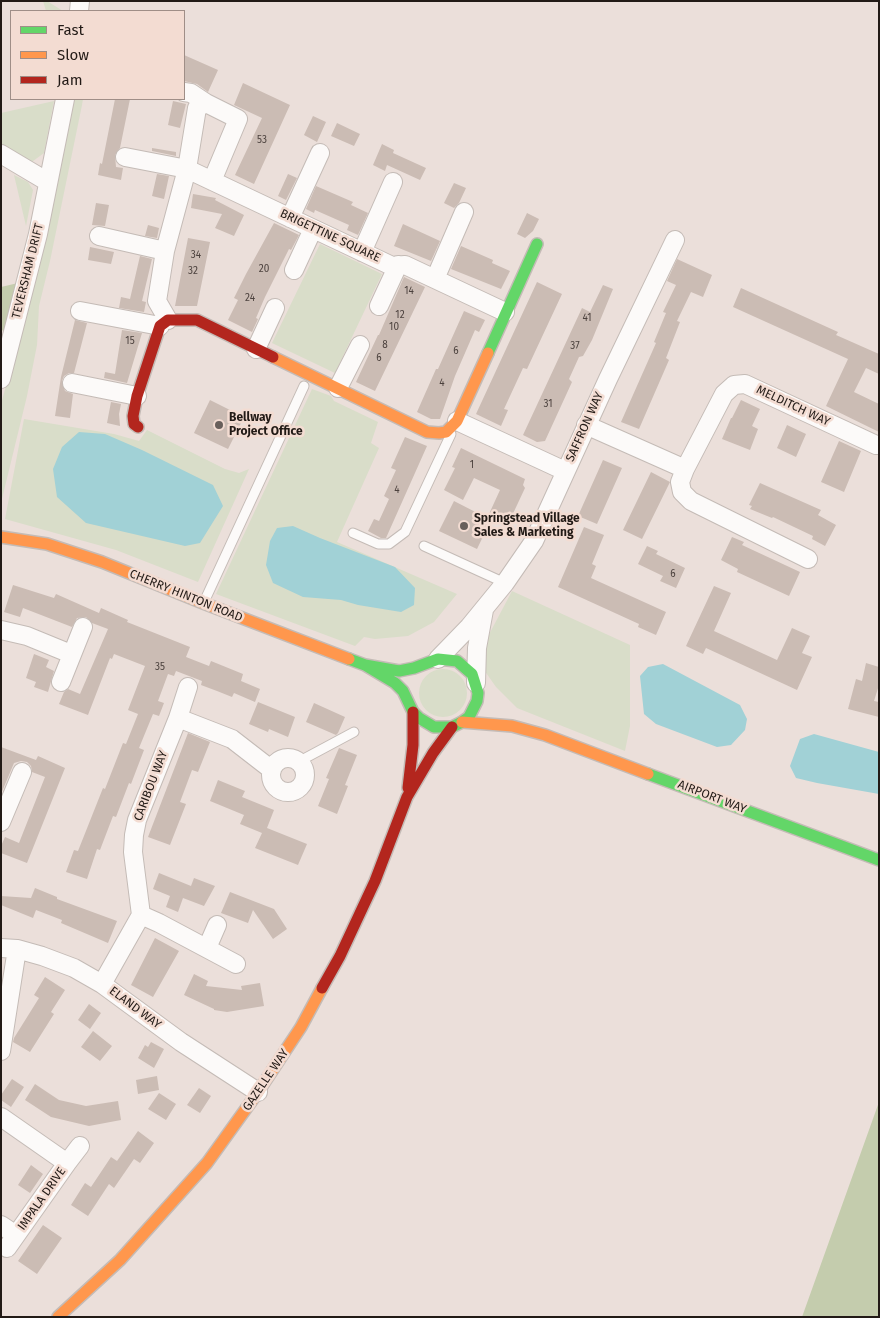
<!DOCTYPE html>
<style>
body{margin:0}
#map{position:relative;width:880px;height:1318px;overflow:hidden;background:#ebdfda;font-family:"Fira Sans",sans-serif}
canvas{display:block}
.frame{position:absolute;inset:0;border:2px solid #221a16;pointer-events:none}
.legend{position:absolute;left:10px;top:10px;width:175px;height:90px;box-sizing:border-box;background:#f3dcd2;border:1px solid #9f8e87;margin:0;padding:6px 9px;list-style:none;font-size:15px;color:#221a16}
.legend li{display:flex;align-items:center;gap:10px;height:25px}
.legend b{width:25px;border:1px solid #9f8e87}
</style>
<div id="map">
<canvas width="880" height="1318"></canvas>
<div class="frame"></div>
<ul class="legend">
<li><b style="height:6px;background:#63d668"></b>Fast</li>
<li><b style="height:6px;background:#ff974d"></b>Slow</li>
<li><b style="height:6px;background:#b3261e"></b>Jam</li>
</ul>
</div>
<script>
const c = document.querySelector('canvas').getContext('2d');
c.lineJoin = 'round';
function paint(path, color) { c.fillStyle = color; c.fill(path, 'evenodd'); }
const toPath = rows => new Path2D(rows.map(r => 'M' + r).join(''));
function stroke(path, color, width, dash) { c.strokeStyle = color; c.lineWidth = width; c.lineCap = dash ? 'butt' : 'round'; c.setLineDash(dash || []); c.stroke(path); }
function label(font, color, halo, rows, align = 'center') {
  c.font = font + ' "Fira Sans",sans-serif'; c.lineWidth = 5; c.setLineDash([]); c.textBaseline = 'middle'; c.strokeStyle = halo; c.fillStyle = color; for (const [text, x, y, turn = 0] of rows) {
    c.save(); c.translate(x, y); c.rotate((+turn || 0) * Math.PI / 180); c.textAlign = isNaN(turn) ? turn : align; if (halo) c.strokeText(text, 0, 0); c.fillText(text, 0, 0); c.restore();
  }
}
paint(toPath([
 [43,1,47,1,63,11,46,11],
 [71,99,83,99,82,105,50,261,39,306,37,345,27,396,1,503,1,404,14,357],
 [54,101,44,153,29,164,1,148,1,113],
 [14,175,28,182,33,190,26,226],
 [320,244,382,274,335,373,272,343],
 [312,389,331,396,334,401,378,422,371,443,379,448,337,542,457,594,434,622,408,636,375,639,364,637,355,646,216,594],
 [24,419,114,434,139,441,147,430,225,469,239,473,249,469,198,582,116,550,5,519],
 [512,591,630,645,630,726,625,751,517,708,496,687,482,667,485,642],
 '419 693a24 24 0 1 1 48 0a24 24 0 1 1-48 0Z'
]), '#d9ddc9');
paint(toPath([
 [18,283,6,329,1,331,1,287],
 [879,1102,879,1317,802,1317]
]), '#c4ccad');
paint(toPath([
 [79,432,105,434,142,450,213,485,223,506,200,543,185,546,86,523,57,497,53,469,62,447],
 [293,526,320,538,395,567,415,588,414,605,401,612,358,605,341,600,303,597,273,583,266,565,270,541,277,528],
 [663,664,740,705,747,719,745,730,731,745,717,747,656,724,644,714,640,676,648,667],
 [814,734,879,752,879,794,817,783,796,778,790,766,800,739]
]), '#a1d1d6');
paint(toPath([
 [184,55,218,70,208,92,197,84,184,81],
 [243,83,290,105,254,184,235,175,262,118,234,105],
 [115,99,130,99,120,148,115,155,116,167,123,168,121,180,98,175,100,163,102,164],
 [173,101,186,104,180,128,168,125],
 [313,116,326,122,317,142,304,135],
 [337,123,360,134,354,146,331,136],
 [382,144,394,150,393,153,426,168,420,180,387,165,385,171,373,165],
 [152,148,176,152,176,156,152,151],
 [157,174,169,176,164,199,152,196],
 [288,174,297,178,286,200,278,196],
 [454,183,466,188,459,203,454,208,444,203],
 [316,186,353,202,351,205,368,213,358,235,347,230,349,225,315,210,314,213,306,209],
 [193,194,216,198,215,200,244,215,234,236,215,228,222,214,191,208],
 [96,203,109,205,105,226,92,225],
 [527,213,539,219,533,231,525,238,517,234],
 [274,223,299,235,291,250,289,249,265,297,256,318,258,319,252,332,228,320,238,300,234,298,246,274],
 [403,224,440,241,431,261,394,246],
 [148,225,159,228,157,238,145,236],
 [188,238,210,242,197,306,175,306],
 [461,246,493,260,492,263,510,271,501,289,451,269],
 [90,247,114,252,111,264,88,260],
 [140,256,152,259,142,301,146,302,144,312,119,308,121,297,130,299],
 [677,259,712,275,703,297,691,292,677,321,680,322,666,358,669,360,639,429,621,422,656,343,654,342,666,313,663,312,676,285,667,281],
 [404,277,425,287,375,391,356,382,378,335,379,335],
 [537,282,562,294,527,369,523,368,504,409,508,410,501,426,476,414],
 [603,285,613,289,592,340,583,356,579,357,569,379,572,382,545,441,537,442,523,435,582,308,590,312],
 [741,288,838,332,836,335,879,354,879,374,866,368,854,392,879,404,879,432,826,406,848,359,733,307],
 [464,311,485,320,479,332,475,330,455,376,440,419,431,419,417,412,436,369,438,369],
 [75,320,87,323,74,373,69,373,64,376,62,381,65,391,73,394,70,418,55,416,61,377],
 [122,330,142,333,127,383,104,378,105,372,115,374],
 [210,400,244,417,228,449,194,433],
 [741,400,760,409,752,426,758,429,750,450,722,439,731,418,732,418],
 [111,402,121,404,119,414,120,426,107,423],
 [787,425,806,434,796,457,777,448],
 [405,437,427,446,386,538,381,538,368,531,374,519,379,521,389,499,384,496,396,470,391,468],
 [839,441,861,451,844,492,821,482],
 [461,448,525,479,523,485,525,488,510,520,503,520,489,514,500,490,474,478,463,500,444,490,455,468,452,467],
 [603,460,622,468,597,524,578,516],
 [651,472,670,482,642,539,623,530],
 [760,483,821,510,818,515,836,525,825,546,812,539,813,536,773,517,772,518,750,509,752,506,749,505],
 [454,501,491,520,477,549,439,531],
 [584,527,604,535,592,564,596,566,591,578,666,612,656,635,638,627,639,624,558,587],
 [732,537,744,542,742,545,800,572,789,596,737,572,738,569,721,560],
 [647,546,658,551,656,554,685,568,676,588,660,581,663,576,638,564],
 [13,585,54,598,56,594,99,613,101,608,128,620,127,622,190,647,186,657,209,666,211,661,243,674,241,681,260,689,255,702,234,693,232,697,217,691,201,685,202,681,176,671,174,676,168,674,158,701,164,703,159,716,153,714,139,748,144,750,131,784,129,783,116,817,113,816,100,850,97,849,87,879,66,872,74,850,78,851,103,788,105,789,123,743,126,744,138,714,128,710,145,666,114,654,112,659,110,658,88,715,59,704,64,692,68,689,80,694,108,629,92,623,86,617,77,618,72,627,23,608,20,617,4,612],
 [714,586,731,593,714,631,777,660,792,628,810,636,802,653,812,657,797,690,706,648,703,654,686,646],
 [34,654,49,660,46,667,54,671,48,692,34,687,36,682,26,678],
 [866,663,879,667,879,685,874,701,879,702,879,717,848,709,856,679,862,681],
 [258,702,295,717,288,737,269,729,268,732,249,724],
 [314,703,345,717,338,733,336,735,306,722],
 [188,733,210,742,198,772,192,770,180,802,186,804,170,845,148,837],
 [1,747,36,760,38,756,65,768,27,863,1,853,1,846,5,837,19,843,45,777,32,772,31,766,27,762,21,761,14,763,1,794],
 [339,748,357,755,345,785,348,786,337,814,318,806,329,779,326,778],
 [218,780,245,791,242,797,274,810,267,828,307,844,298,865,255,848,262,833,240,824,244,815,210,801],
 [159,873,191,886,194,878,215,886,204,906,183,898,178,912,166,907,170,896,153,889],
 [35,888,57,897,57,899,117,921,108,943,61,923,62,920,36,910,33,918,1,905,1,896,31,898],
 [230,892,274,909,287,929,273,939,253,910,248,923,221,913],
 [155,938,179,951,153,997,131,985],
 [194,974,208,981,206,986,242,990,241,986,260,983,264,1006,227,1012,214,1010,214,1009,184,995],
 [45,977,65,990,51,1012,54,1014,30,1052,13,1042,14,1038,39,998,34,995],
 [89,1004,101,1013,90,1029,78,1020],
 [93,1031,112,1046,100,1061,81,1047],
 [151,1042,164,1049,154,1068,138,1058,145,1045,148,1047],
 [157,1076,159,1090,138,1094,136,1080],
 [12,1079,24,1087,11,1107,1,1100,1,1095],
 [35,1084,59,1100,86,1106,118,1101,121,1120,89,1126,51,1117,25,1100],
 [199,1088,211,1096,200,1113,187,1105],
 [159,1093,176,1104,166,1120,148,1109],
 [138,1131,154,1143,140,1163,134,1159,114,1188,109,1184,88,1216,71,1205,85,1183,91,1187,111,1157,117,1161],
 [31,1165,43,1174,30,1193,18,1185],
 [43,1225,62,1238,37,1274,18,1261]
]), '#cbbcb4');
const lane = toPath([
 [353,533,378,544,389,544,405,532,451,434],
 [424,546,505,583],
 [204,602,304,386],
 [298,762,354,732]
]);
const street = toPath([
 [79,11,80,1],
 [184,92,191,93,206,103],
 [1,154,48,182],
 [125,157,187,169,392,266,405,265,505,312],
 [290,218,320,153],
 [99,236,165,251],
 [362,252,393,182],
 [294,270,313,229],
 [435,279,464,212],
 [379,306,398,265],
 [80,311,160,326],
 [168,320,157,301,165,251,187,169,197,108,206,103,238,119,212,181],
 [256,349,275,308],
 [1,379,38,234,65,99],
 [72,383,137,396],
 [338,388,360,345],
 [457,421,565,471],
 [586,425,685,469,724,394,734,385,745,384,876,445],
 [685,469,680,482,682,492,691,501,808,559],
 [1,630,27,636,71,654],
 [438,659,469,627,505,583,534,541,608,379,675,240],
 [61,682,83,627],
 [476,683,477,648,484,610],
 [178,718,188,687],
 '271 775a17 17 0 1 1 34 0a17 17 0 1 1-34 0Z',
 [1,822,22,772],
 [141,915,159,923,236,964],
 [1,948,17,949,42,956,74,968,102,984,181,1042,258,1092],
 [207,948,217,925],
 [102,984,141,915,133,852,134,835,137,820,178,718,232,739,272,770],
 [1,1051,17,949],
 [1,1117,67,1163,7,1248],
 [67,1163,80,1146],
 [1,1225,16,1235]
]);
const fast = toPath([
 [488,353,537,244],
 [349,659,365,665,395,683,403,691,413,712,419,718,434,727,452,727,462,722,469,717,477,701,478,693,472,674,457,661,438,659,414,668,399,671,365,665],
 [648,774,879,860]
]);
const slow = toPath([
 [273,357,427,432,439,433,446,432,457,421,488,353],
 [1,537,47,544,102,562,203,603,349,659],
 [462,722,512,726,545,735,648,774],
 [58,1317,120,1260,207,1163,258,1092,301,1027,322,988]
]);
const jam = toPath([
 [138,427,134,424,133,416,137,396,160,326,168,320,197,320,273,357],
 [408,788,413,745,413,712],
 [322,988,340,956,375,881,407,797,433,753,452,727]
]);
stroke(lane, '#c4bbb6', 11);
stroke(street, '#c4bbb6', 20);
stroke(fast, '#c4bbb6', 14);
stroke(slow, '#c4bbb6', 14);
stroke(jam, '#c4bbb6', 14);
stroke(lane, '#fcfaf9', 9);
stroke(street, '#fcfaf9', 18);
stroke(fast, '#63d668', 11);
stroke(slow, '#ff974d', 11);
stroke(jam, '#b3261e', 11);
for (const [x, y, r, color] of [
 [219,425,5,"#685f5b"],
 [464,526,5,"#685f5b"]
]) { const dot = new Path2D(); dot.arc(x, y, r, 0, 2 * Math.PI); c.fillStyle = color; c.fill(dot); stroke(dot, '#f3dcd2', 2); }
label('10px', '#4c423e', null, [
 ["53",262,140],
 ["34",196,255],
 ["20",264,269],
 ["32",193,271],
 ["14",409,291],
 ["24",250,298],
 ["12",400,315],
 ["41",587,318],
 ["10",394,327],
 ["15",130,341],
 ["8",385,345],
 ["37",575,346],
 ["6",456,351],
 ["6",379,358],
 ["4",442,383],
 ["31",548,404],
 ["1",472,465],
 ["4",397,490],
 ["6",673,574],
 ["35",160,667]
]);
label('12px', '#221a16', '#f3dcd2', [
 ["BRIGETTINE SQUARE",330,236,25],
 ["TEVERSHAM DRIFT",28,271,-76],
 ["MELDITCH WAY",793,406,25],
 ["SAFFRON WAY",585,427,-66],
 ["CHERRY HINTON ROAD",186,596,22],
 ["CARIBOU WAY",151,786,-69],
 ["AIRPORT WAY",712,797,21],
 ["ELAND WAY",135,1008,37],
 ["GAZELLE WAY",266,1080,-56],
 ["IMPALA DRIVE",42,1199,-55]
]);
label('bold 12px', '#221a16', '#f3dcd2', [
 ["Bellway",229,418],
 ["Project Office",229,432],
 ["Springstead Village",474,519],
 ["Sales & Marketing",474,533]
], 'left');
</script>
